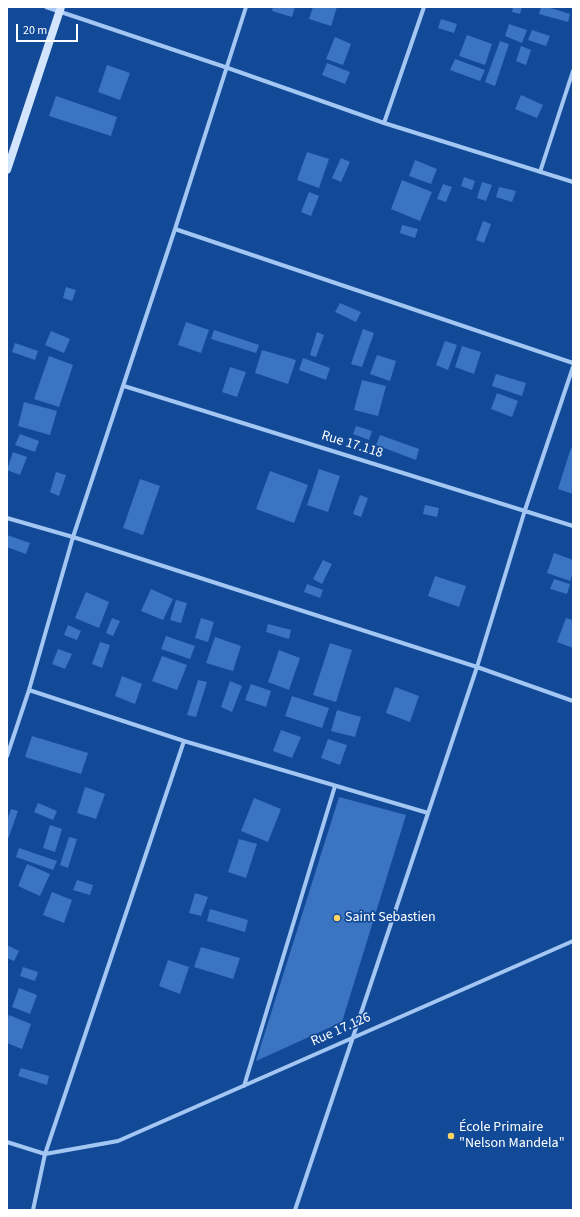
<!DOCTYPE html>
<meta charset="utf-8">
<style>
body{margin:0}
#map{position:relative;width:580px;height:1217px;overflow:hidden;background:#124a98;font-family:"Source Sans 3",sans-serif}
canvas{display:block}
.frame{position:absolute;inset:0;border:8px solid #fff;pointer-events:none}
.scale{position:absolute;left:16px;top:24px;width:62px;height:18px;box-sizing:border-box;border:2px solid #fff;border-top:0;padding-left:5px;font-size:12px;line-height:14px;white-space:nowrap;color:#fff;-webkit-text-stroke:3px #124a98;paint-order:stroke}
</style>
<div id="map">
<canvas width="580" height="1217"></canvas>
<div class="frame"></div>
<div class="scale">20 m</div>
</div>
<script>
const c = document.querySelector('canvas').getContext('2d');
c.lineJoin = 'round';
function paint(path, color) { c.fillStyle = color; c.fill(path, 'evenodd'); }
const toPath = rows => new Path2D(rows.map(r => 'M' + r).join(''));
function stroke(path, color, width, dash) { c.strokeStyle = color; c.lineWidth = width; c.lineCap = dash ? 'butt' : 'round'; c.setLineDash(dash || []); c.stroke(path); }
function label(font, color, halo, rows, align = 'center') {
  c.font = font + ' "Source Sans 3",sans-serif'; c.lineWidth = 3.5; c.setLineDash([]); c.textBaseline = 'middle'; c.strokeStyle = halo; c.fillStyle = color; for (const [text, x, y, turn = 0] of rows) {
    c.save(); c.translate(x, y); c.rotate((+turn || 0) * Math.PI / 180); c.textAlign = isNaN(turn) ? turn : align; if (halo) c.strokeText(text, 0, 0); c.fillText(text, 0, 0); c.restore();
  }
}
paint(toPath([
 [273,7,295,7,292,17,272,11],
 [313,7,337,7,331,26,309,19],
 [513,7,522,7,520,14,512,12],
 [541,7,547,7,570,14,568,22,539,14],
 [441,19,457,24,454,33,438,28],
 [509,24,527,30,522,43,505,36],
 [532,30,550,36,546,46,528,40],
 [467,35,492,44,485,65,459,56],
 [335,37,351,44,343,65,326,59],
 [500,41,509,44,495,86,485,82],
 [521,46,531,50,526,65,516,61],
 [455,59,485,70,480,81,450,70],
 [327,63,350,72,345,84,322,75],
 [107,65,130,73,120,100,98,92],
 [521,95,543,105,537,118,515,109],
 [56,96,117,117,111,136,49,116],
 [307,152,329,159,319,188,297,180],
 [341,158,350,162,341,182,332,178],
 [415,160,437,169,431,184,409,176],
 [464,177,475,181,472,190,461,186],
 [402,180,432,192,420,221,391,209],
 [482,182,492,185,486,201,477,198],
 [443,184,452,187,446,202,437,199],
 [499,187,516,191,512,202,496,197],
 [309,192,319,196,311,216,301,212],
 [483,221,491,224,484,243,476,240],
 [402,225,418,229,415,238,400,233],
 [66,287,76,290,72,301,63,298],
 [340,303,361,312,356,322,335,312],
 [186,322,209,330,201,353,178,345],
 [363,329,374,333,362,367,351,364],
 [214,330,259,345,256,353,211,339],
 [51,331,70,339,64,353,45,345],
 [317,332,324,335,316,357,310,355],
 [445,341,457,345,448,370,436,365],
 [15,343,38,351,35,360,12,352],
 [462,346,481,352,474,374,455,367],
 [262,350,296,360,288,384,255,373],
 [377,355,396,361,390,381,370,374],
 [49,356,73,365,59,407,34,399],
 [303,358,330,368,326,380,299,370],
 [230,367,246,372,237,397,222,392],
 [496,374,526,383,522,396,492,386],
 [362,380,386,386,378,416,354,410],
 [497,393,518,401,512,417,491,409],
 [24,402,57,411,50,435,18,426],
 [356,426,372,431,369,440,353,434],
 [20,434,39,441,35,452,15,445],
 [380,435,419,449,416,460,376,445],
 [571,448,573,449,573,494,558,489],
 [13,452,27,457,20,475,7,470],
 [319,469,340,476,328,512,307,505],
 [270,471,308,485,294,523,256,509],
 [56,472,66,475,59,496,50,492],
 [140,479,160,486,143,535,123,528],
 [360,495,368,498,361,517,353,514],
 [425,505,439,508,437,517,423,514],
 [7,535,30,543,26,554,7,547],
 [554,553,573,560,573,573,570,581,547,573],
 [323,560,332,564,322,584,313,579],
 [435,576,466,586,459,607,428,596],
 [554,579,570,584,567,594,550,589],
 [307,584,323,590,320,598,304,592],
 [151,589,173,599,163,620,141,611],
 [86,592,109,602,99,628,75,618],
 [176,600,187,603,181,623,170,620],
 [112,618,120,621,113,636,106,633],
 [201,618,214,622,208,642,195,638],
 [566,618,573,620,573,648,557,642],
 [268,624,291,630,289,639,266,632],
 [68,625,81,631,77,640,64,635],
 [166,636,195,646,190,659,161,649],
 [215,637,241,646,233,671,206,663],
 [100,642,110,645,102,668,92,664],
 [330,643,352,650,336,702,313,695],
 [58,649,72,654,65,669,52,664],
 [279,650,300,658,289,690,268,682],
 [162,656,187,665,177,690,152,681],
 [122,676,142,684,135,704,115,696],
 [198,680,207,682,196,717,187,715],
 [230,681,242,686,232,712,221,707],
 [251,684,271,691,266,707,245,700],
 [395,687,419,696,410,722,386,713],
 [292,696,329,708,322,728,285,716],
 [337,710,361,717,355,737,331,731],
 [281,730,301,737,292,758,273,751],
 [32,736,88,753,81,774,25,757],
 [328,739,347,745,340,765,321,758],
 [85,787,105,794,96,819,77,813],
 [339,797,406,815,342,1022,256,1061],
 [254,798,281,809,268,842,241,831],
 [38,803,57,811,53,820,34,812],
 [11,809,18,811,7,842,7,820],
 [50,825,62,829,55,852,43,848],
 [69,837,77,839,68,868,60,865],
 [239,839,257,844,246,878,228,872],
 [19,848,57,861,53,870,16,857],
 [27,864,50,874,40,896,18,886],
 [77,880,93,885,90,895,73,890],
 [52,892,72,900,64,923,43,915],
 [195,893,208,897,201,916,189,913],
 [210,909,248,920,245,932,207,921],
 [7,945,19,951,14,961,7,958],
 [201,947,240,958,233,979,194,967],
 [168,960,189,967,180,994,159,986],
 [23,967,38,972,35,981,20,976],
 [19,988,37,995,30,1014,12,1007],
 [9,1015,31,1024,22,1049,7,1043,7,1020],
 [21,1068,49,1076,47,1085,18,1076]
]), '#3b74c0');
stroke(toPath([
 [46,7,225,67,384,123,573,182],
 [384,123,424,7],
 [540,172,573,71],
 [175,229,573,363],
 [124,386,573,526],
 [7,518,73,537,477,667,573,701],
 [29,690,184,741,428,813],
 [7,756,29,690,73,537,175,229,246,7],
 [244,1086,335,786],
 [7,1142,45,1154,118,1141,573,941],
 [33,1210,45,1154,184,741],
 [295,1210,477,667,525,510,573,367]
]), '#a3c6f3', 4);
stroke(toPath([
 [7,170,61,7]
]), '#d3e4fd', 8);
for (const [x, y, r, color] of [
 [337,918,4,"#ffd565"],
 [451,1136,4,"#ffd565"]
]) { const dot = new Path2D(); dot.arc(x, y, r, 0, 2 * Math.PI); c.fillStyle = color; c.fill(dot); stroke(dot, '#124a98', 1.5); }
label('14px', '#fff', '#124a98', [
 ["Rue 17.118",352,445,17],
 ["Rue 17.126",341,1030,-24]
]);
label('14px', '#fff', '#124a98', [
 ["Saint Sebastien",345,918],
 ["École Primaire",459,1128],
 ["\"Nelson Mandela\"",459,1144]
], 'left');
</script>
